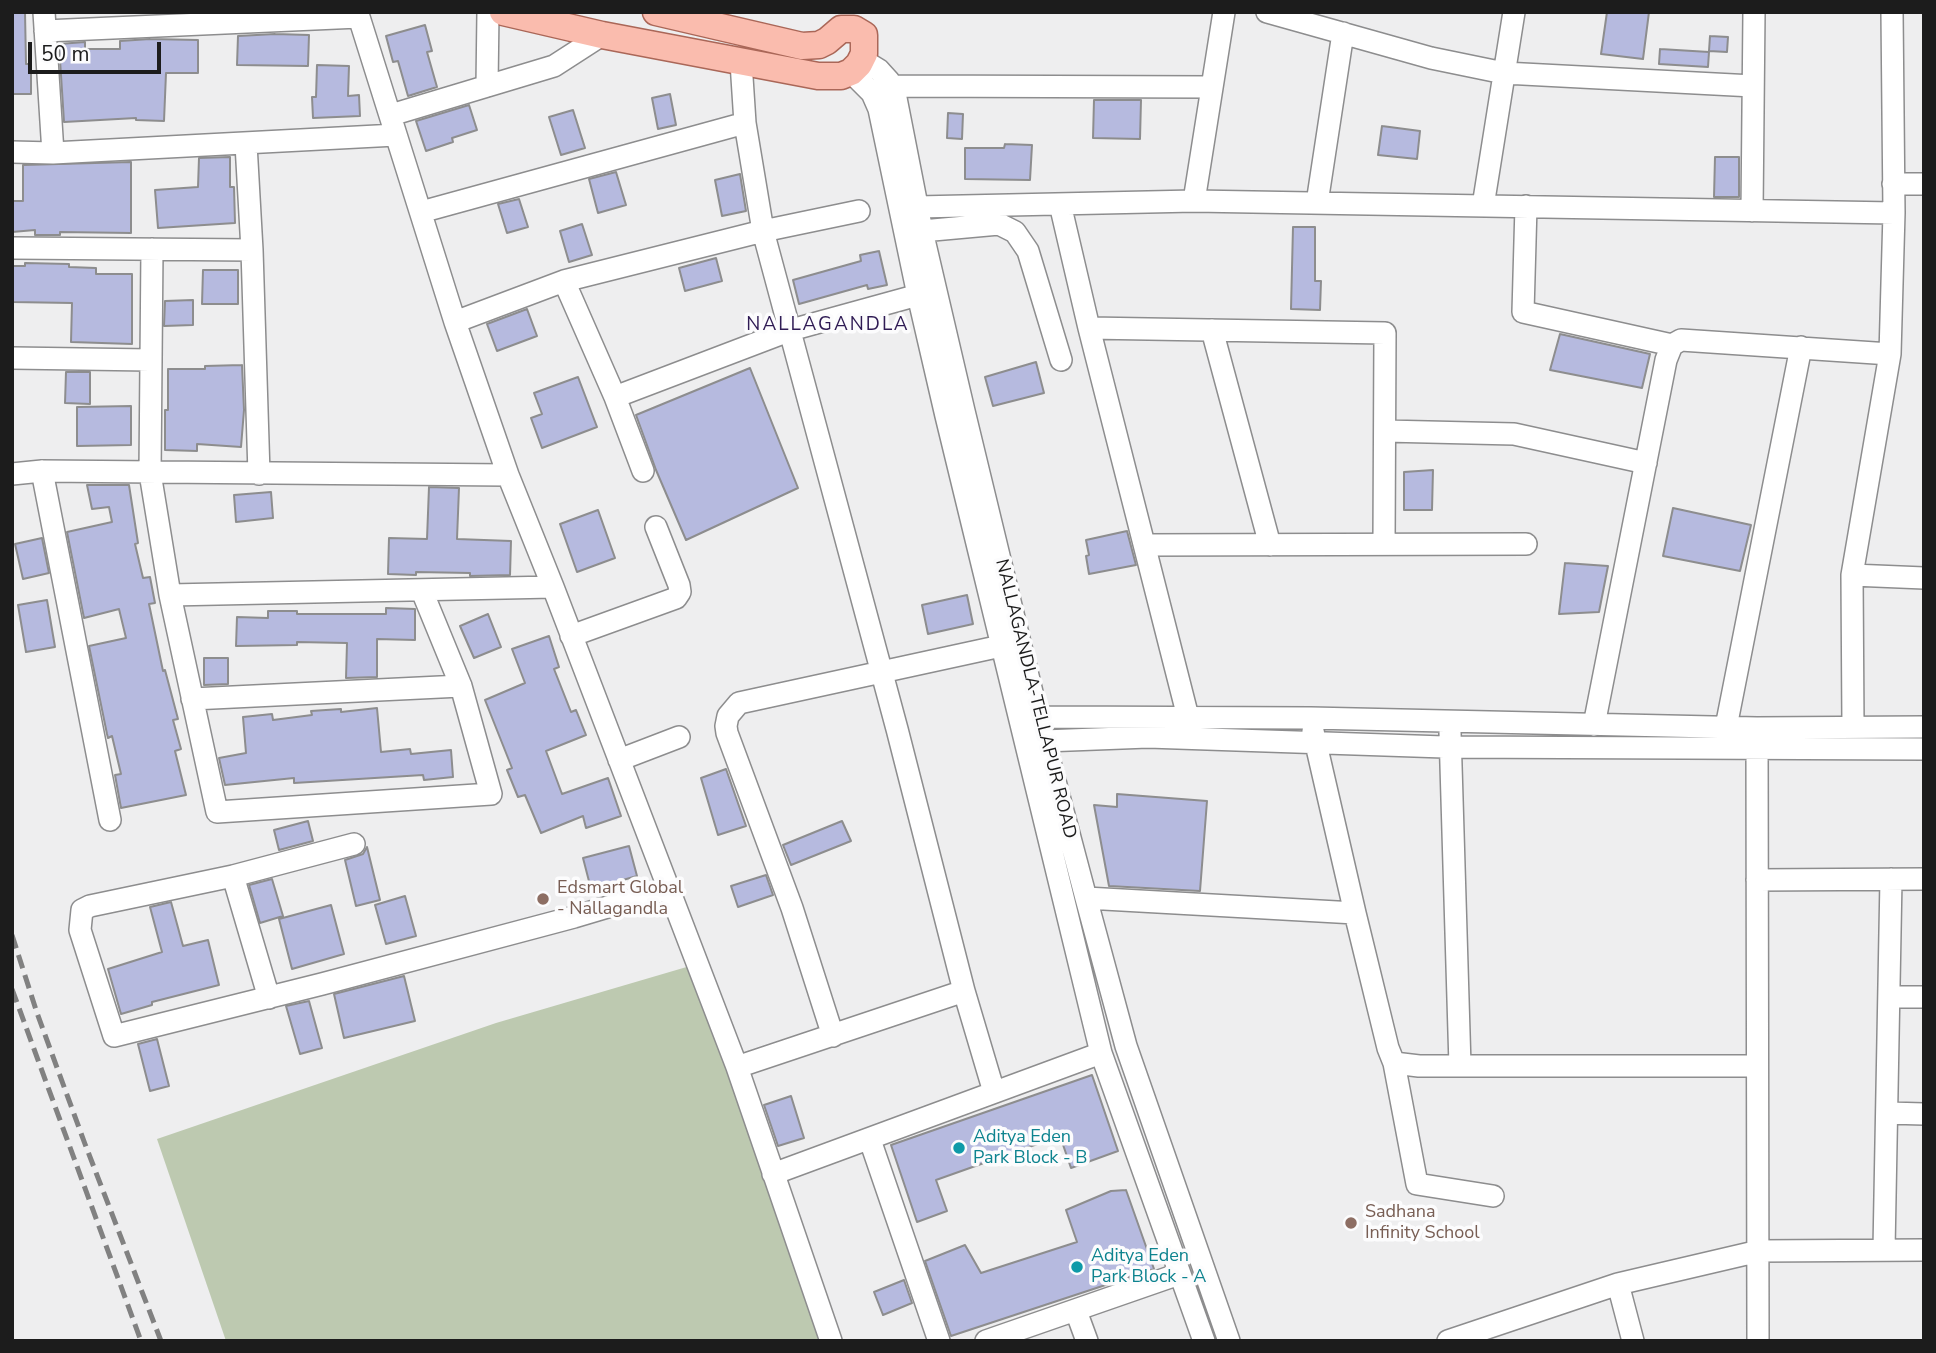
<!DOCTYPE html>
<style>
body{margin:0}
#map{position:relative;width:1936px;height:1353px;overflow:hidden;background:#eeeeef;font-family:"Nunito Sans",sans-serif}
canvas{display:block}
.frame{position:absolute;inset:0;border:14px solid #1c1c1c;pointer-events:none}
.scale{position:absolute;left:28px;top:42px;width:133px;height:32px;box-sizing:border-box;border:4px solid #1c1c1c;border-top:0;padding-left:9px;font-size:21px;line-height:24px;white-space:nowrap;color:#1c1c1c;-webkit-text-stroke:5px #fcfcfd;paint-order:stroke}
</style>
<div id="map">
<canvas width="1936" height="1353"></canvas>
<div class="frame"></div>
<div class="scale">50 m</div>
</div>
<script>
const c = document.querySelector('canvas').getContext('2d');
c.lineJoin = 'round';
function paint(path, color) { c.fillStyle = color; c.fill(path, 'evenodd'); }
const toPath = rows => new Path2D(rows.map(r => 'M' + r).join(''));
function stroke(path, color, width, dash) { c.strokeStyle = color; c.lineWidth = width; c.lineCap = dash ? 'butt' : 'round'; c.setLineDash(dash || []); c.stroke(path); }
function label(font, color, halo, rows, align = 'center') {
  c.font = font + ' "Nunito Sans",sans-serif'; c.lineWidth = 7; c.setLineDash([]); c.textBaseline = 'middle'; c.strokeStyle = halo; c.fillStyle = color; for (const [text, x, y, turn = 0] of rows) {
    c.save(); c.translate(x, y); c.rotate((+turn || 0) * Math.PI / 180); c.textAlign = isNaN(turn) ? turn : align; if (halo) c.strokeText(text, 0, 0); c.fillText(text, 0, 0); c.restore();
  }
}
paint(toPath([
 [707,961,839,1341,226,1341,157,1139,496,1023]
]), '#bdc9b0');
const building = toPath([
 [12,12,25,12,26,64,31,64,31,94,12,94,12,12],
 [1607,12,1649,12,1643,59,1601,54,1607,12],
 [425,25,432,51,427,52,437,87,408,96,398,61,393,62,386,36,425,25],
 [275,34,309,35,308,66,237,65,238,36,275,34],
 [1710,36,1728,37,1727,52,1709,51,1710,36],
 [150,39,198,40,198,73,166,73,164,121,136,120,136,118,64,122,59,44,85,42,85,49,120,49,120,41,150,39],
 [1660,49,1709,52,1708,67,1659,64,1660,49],
 [317,65,349,66,348,96,359,95,360,116,313,118,312,97,316,97,317,65],
 [670,94,676,125,658,129,652,98,670,94],
 [1094,100,1141,100,1140,139,1093,138,1094,100],
 [469,105,477,130,452,138,453,142,426,151,416,121,469,105],
 [573,110,585,148,561,155,549,117,573,110],
 [948,113,963,114,962,139,947,138,948,113],
 [1382,126,1420,131,1417,159,1378,155,1382,126],
 [1005,144,1032,145,1030,180,965,179,965,148,1004,148,1005,144],
 [230,157,230,187,234,187,235,223,158,228,155,190,198,187,199,158,230,157],
 [1715,157,1739,157,1739,197,1714,197,1715,157],
 [131,162,131,233,60,232,60,235,35,235,35,230,12,232,12,201,23,201,23,165,131,162],
 [616,172,626,205,598,213,589,179,616,172],
 [740,174,746,211,722,216,715,180,740,174],
 [519,199,528,227,507,233,498,204,519,199],
 [582,224,592,255,569,262,560,231,582,224],
 [1293,227,1315,227,1315,281,1321,281,1320,310,1291,309,1293,227],
 [879,251,887,285,868,289,867,285,799,304,793,280,861,261,860,255,879,251],
 [716,258,722,281,685,291,679,268,716,258],
 [25,263,69,264,69,267,96,268,96,274,132,274,132,344,71,342,72,303,12,302,12,266,25,266,25,263],
 [203,270,238,270,238,304,202,304,203,270],
 [193,300,193,325,164,326,165,301,193,300],
 [527,309,537,336,497,351,487,324,527,309],
 [1560,334,1650,354,1642,388,1550,370,1560,334],
 [1036,362,1044,393,993,406,985,377,1036,362],
 [242,365,244,410,241,447,197,444,197,451,165,450,165,410,168,410,168,369,205,369,205,366,242,365],
 [750,368,798,488,686,540,656,470,636,415,750,368],
 [66,372,90,372,90,404,65,403,66,372],
 [578,377,597,427,542,448,531,418,542,414,534,393,578,377],
 [131,406,131,445,77,446,77,407,131,406],
 [1433,470,1432,510,1404,510,1404,472,1433,470],
 [87,485,129,485,138,543,135,544,143,578,150,577,155,603,149,604,163,671,165,670,178,719,173,720,181,749,175,751,186,795,121,808,115,775,121,774,112,736,108,738,107,734,89,646,126,638,119,609,84,618,67,532,112,522,109,507,92,509,87,485],
 [429,487,459,488,457,539,511,541,510,575,470,576,470,573,416,572,416,575,388,574,389,538,427,539,429,487],
 [271,492,273,518,236,522,234,495,271,492],
 [1673,508,1751,525,1740,571,1663,556,1673,508],
 [598,510,615,558,577,572,560,524,598,510],
 [1127,531,1136,565,1089,574,1086,556,1089,555,1086,540,1127,531],
 [42,538,49,573,23,579,15,544,42,538],
 [1565,563,1608,566,1599,612,1559,614,1565,563],
 [967,595,973,624,928,634,922,605,967,595],
 [47,600,55,647,26,652,18,605,47,600],
 [386,608,415,609,415,640,377,639,377,677,346,678,347,643,297,642,297,645,236,646,237,617,268,618,268,611,297,611,297,614,386,614,386,608],
 [488,614,501,647,474,658,460,626,488,614],
 [549,636,559,667,554,669,571,712,576,710,586,735,546,751,562,794,608,778,621,816,586,828,583,816,541,833,525,795,518,797,507,770,512,768,485,700,525,683,512,649,549,636],
 [204,658,228,658,228,684,204,685,204,658],
 [377,708,381,752,410,749,411,754,451,750,453,777,424,780,423,775,294,783,294,778,225,785,219,758,246,753,243,717,272,714,273,720,312,715,311,711,341,709,341,712,377,708],
 [726,769,746,826,718,835,701,778,726,769],
 [1117,794,1207,801,1200,891,1109,886,1094,805,1117,807,1117,794],
 [308,821,313,841,279,850,274,830,308,821],
 [842,821,851,841,791,865,783,845,842,821],
 [629,846,637,876,591,889,583,858,629,846],
 [367,847,380,900,356,906,345,860,363,854,367,847],
 [766,875,773,895,738,907,731,886,766,875],
 [272,879,283,916,260,923,249,885,272,879],
 [405,896,416,936,386,944,375,905,405,896],
 [171,902,183,946,208,940,219,985,152,1002,152,1005,121,1014,108,969,162,952,150,907,171,902],
 [331,905,344,954,292,969,279,919,331,905],
 [404,976,415,1021,344,1038,334,994,404,976],
 [309,1001,322,1048,300,1054,286,1006,309,1001],
 [157,1039,169,1086,150,1091,138,1044,157,1039],
 [1092,1075,1118,1151,1071,1168,1060,1136,936,1180,947,1211,917,1222,891,1145,1092,1075],
 [791,1096,804,1138,778,1146,764,1105,791,1096],
 [1126,1190,1154,1269,951,1336,925,1261,965,1245,981,1273,1077,1242,1066,1210,1111,1191,1126,1190],
 [904,1280,912,1303,883,1315,874,1292,904,1280]
]);
paint(building, '#b6badf');
stroke(building, '#8d8d8e', 2);
const minor = toPath([
 [44,12,53,153],
 [1267,12,1431,58,1504,73,1753,86],
 [45,31,359,17,455,322,508,475,553,587,737,1067,831,1341],
 [861,59,879,70,889,81,895,93,922,231,964,411,1038,717,1086,898,1126,1046,1229,1341],
 [851,72,872,93,879,109,918,295,946,416,1101,1053,1204,1341],
 [487,86,488,12],
 [891,86,1211,87],
 [391,115,554,66,602,35],
 [246,144,252,250,259,474],
 [12,152,53,153,396,135],
 [1893,184,1924,184],
 [1194,201,1224,12],
 [1317,203,1343,33],
 [1060,204,1089,328,1188,717],
 [1483,206,1514,12],
 [1526,206,1523,312,1672,345],
 [917,207,1194,201,1894,213],
 [1752,211,1754,12],
 [421,212,745,123],
 [922,231,999,224,1015,232,1028,251,1061,360],
 [12,248,252,250],
 [152,249,150,473,170,595,217,812,491,794,461,686,422,591],
 [564,281,615,397,643,471],
 [455,322,564,281,763,231,859,211],
 [1089,328,1385,333,1384,544],
 [1212,330,1270,545],
 [12,358,150,360],
 [615,397,791,330,918,295],
 [1385,431,1514,434,1646,463],
 [42,471,110,820],
 [12,474,42,471,508,475],
 [1145,545,1526,544],
 [1852,575,1924,578],
 [170,595,553,587],
 [571,636,676,598,680,592,679,585,656,527],
 [192,699,461,686],
 [1038,717,1311,718,1757,728,1924,727],
 [1594,725,1666,360,1672,345,1681,340,1890,354],
 [1726,727,1801,347],
 [1853,727,1852,575,1890,354,1894,213,1892,12],
 [1313,731,1355,913,1388,1048,1394,1063,1419,1066,1757,1066],
 [1450,732,1460,1066],
 [1757,737,1758,1341],
 [1044,741,1148,737,1444,747,1924,749],
 [619,760,679,737],
 [354,844,233,876,90,906,82,910,80,930,114,1036,322,984,574,917,668,889],
 [233,876,269,998],
 [1757,880,1924,879],
 [1086,898,1355,913],
 [964,991,994,1092],
 [1890,997,1924,997],
 [833,1036,792,908,727,733,726,726,728,716,739,703,1001,646],
 [1394,1063,1417,1184,1493,1196],
 [737,1067,964,991,897,729,763,231,745,123,741,62],
 [1888,1113,1924,1114],
 [870,1140,939,1341],
 [773,1174,1101,1053],
 [1884,1249,1891,879],
 [1618,1284,1633,1341],
 [1076,1311,1087,1341],
 [986,1341,1179,1274],
 [1448,1341,1618,1284,1759,1251,1924,1250]
]);
const major = toPath([
 [503,12,602,35,818,76,841,76,851,72,859,64,864,54,864,35,854,29,841,29,827,41,819,45,802,46,656,12]
]);
stroke(minor, '#8d8d8e', 24);
stroke(major, '#aa6758', 29);
stroke(minor, '#fff', 21);
stroke(major, '#fabcae', 26);
stroke(toPath([
 [12,935,37,1013,85,1144,161,1341],
 [12,989,141,1341]
]), '#818181', 5, [14, 7]);
for (const [x, y, r, color] of [
 [543,899,7,"#8d6e63"],
 [959,1148,7,"#0f9aa8"],
 [1351,1223,7,"#8d6e63"],
 [1077,1267,7,"#0f9aa8"]
]) { const dot = new Path2D(); dot.arc(x, y, r, 0, 2 * Math.PI); c.fillStyle = color; c.fill(dot); stroke(dot, '#fcfcfd', 2.5); }
label('18px', '#1c1c1c', '#fcfcfd', [
 ["NALLAGANDLA-TELLAPUR ROAD",1035,699,76]
]);
label('18px', '#785e54', '#fcfcfd', [
 ["Edsmart Global",557,889],
 ["- Nallagandla",557,910],
 ["Sadhana",1365,1213],
 ["Infinity School",1365,1234]
], 'left');
label('18px', '#0d838f', '#fcfcfd', [
 ["Aditya Eden",973,1138],
 ["Park Block - B",973,1159],
 ["Aditya Eden",1091,1257],
 ["Park Block - A",1091,1278]
], 'left');
c.letterSpacing = '2px';
label('19px', '#2f1b54', '#fcfcfd', [
 ["NALLAGANDLA",828,325]
]);
c.letterSpacing = '0px';
</script>
